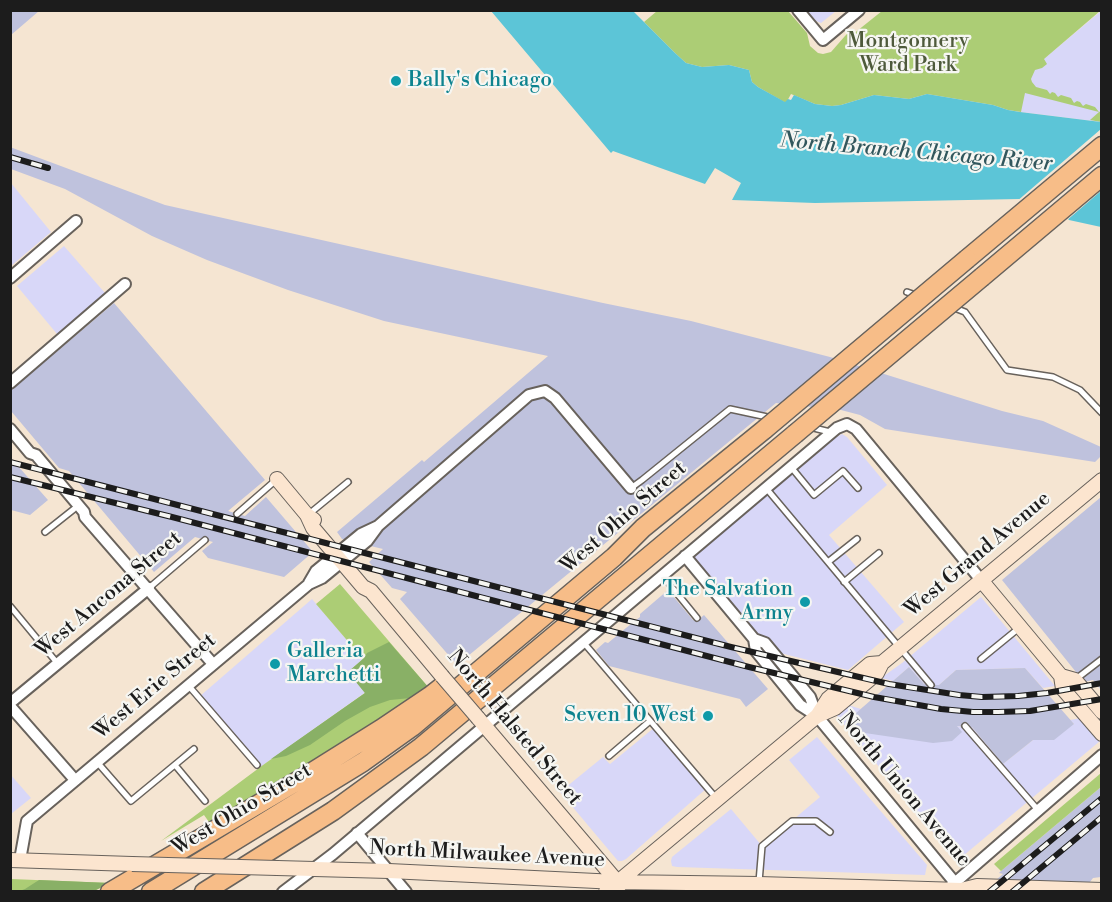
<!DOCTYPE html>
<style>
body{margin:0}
#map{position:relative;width:1112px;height:902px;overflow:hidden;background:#f5e5d2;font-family:"Libre Bodoni",serif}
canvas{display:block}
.frame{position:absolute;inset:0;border:12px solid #1c1c1c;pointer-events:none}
</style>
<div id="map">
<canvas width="1112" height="902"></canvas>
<div class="frame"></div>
</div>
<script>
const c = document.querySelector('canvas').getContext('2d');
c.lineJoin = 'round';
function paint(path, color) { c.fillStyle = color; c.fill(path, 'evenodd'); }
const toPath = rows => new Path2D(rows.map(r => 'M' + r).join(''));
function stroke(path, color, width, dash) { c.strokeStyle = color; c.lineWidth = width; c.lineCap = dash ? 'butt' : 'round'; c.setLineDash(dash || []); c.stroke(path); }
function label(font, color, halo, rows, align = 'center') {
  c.font = font + ' "Libre Bodoni",serif'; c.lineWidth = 4.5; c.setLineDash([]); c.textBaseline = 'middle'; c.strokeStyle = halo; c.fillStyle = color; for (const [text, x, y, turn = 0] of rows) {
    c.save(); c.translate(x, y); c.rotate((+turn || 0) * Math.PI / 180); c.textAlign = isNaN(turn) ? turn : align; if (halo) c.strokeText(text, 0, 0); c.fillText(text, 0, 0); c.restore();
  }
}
paint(toPath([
 [807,11,836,11,821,23,816,21],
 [1101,11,1101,122,1021,112,1022,99,1033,68],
 [11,183,51,232,11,266,10,266],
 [64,246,105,293,57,334,17,286],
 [842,434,847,437,887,485,829,535,904,622,848,670,772,651,693,557,836,437],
 [981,597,1055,686,1043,688,1025,668,956,670,939,685,925,685,909,667,893,681,881,678,902,663],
 [312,599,363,659,366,692,259,768,199,697],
 [848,705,861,709,848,720,972,727,1003,764,1033,740,1074,724,1070,720,1081,718,1100,741,957,861,837,716],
 [655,727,707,788,626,859,622,861,618,861,560,792,603,757,610,764],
 [817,737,927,865,925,875,677,867,672,866,671,861,672,857,731,809,762,846,820,797,789,760],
 [10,774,31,798,11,814,10,814]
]), '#d8d7f8');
paint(toPath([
 [11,10,39,10,39,11,11,35],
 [10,147,165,205,603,303,691,321,830,357,1002,411,1043,421,1101,447,1101,456,1095,462,885,429,860,415,841,410,776,403,457,665,400,599,407,592,392,588,369,562,383,549,342,539,337,532,422,460,424,462,548,356,384,321,288,290,207,260,152,236,65,189,11,169],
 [114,303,265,480,228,511,245,516,266,497,313,552,284,577,208,558,202,551,213,542,195,537,154,572,69,471,59,468,11,411,10,391],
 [10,457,48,500,30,515,11,510],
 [1101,497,1101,690,1093,680,1084,682,1002,580],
 [668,590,693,620,697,621,704,615,768,689,746,707,740,699,609,666,596,650,605,642,608,643,626,628,640,617,640,614],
 [909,667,924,684,931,685,939,685,956,670,1025,668,1074,724,1054,740,1033,740,1003,764,972,727,957,726,962,732,952,741,933,743,858,732,848,720],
 [1101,787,1101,877,1093,878,1083,891,982,892,1003,874,999,873,1001,871]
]), '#bfc2dd');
paint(toPath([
 [657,11,788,11,807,33,810,46,818,53,823,54,831,52,845,36,847,34,852,35,882,11,1100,11,1044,59,1047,64,1042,68,1035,70,1031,79,1032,82,1036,87,1047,90,1050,94,1052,92,1055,93,1058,97,1061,95,1071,98,1074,103,1077,101,1080,102,1083,106,1086,104,1095,107,1099,112,1101,111,1101,122,1090,120,1099,112,1025,93,1021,112,1008,110,993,105,927,94,909,99,874,95,841,105,832,106,815,104,791,94,786,103,758,87,752,82,749,70,729,65,702,67,686,63,675,53,644,22],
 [340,584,429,688,352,738,209,822,204,815,161,841,263,765,365,693,348,672,363,659,316,604],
 [1101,773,1101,787,1001,871,994,864],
 [11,879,110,883,94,891,11,892]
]), '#accd75');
paint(toPath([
 [389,642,429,688,411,698,390,700,370,707,345,721,310,745,286,756,271,759,365,693,348,672,363,659,367,653],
 [39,880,110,883,94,891,17,892,25,889]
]), '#89b066');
paint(toPath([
 [491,11,633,11,675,53,686,63,702,67,729,65,749,70,752,82,758,87,785,102,788,99,791,100,794,95,815,104,832,106,841,105,874,95,909,99,927,94,993,105,1008,110,1020,112,1101,122,1101,227,1069,220,1052,202,1019,199,815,203,732,200,741,183,715,168,705,184,613,151,611,153]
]), '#5cc5d7');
paint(toPath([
 [1101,129,1101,191,1066,221,1050,204,1049,205,1016,202]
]), '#f5e5d2');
const lane = toPath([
 [907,292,918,296],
 [952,307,965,312,1007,370,1053,377,1080,390,1102,413],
 [810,427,830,432],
 [791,467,814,495,843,471,858,488],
 [631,488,642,480,730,409,772,418],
 [766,488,931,685],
 [237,514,276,480],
 [309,514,348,482],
 [45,532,74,509],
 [828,562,857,539],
 [662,575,697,618],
 [844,582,879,553],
 [149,588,205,540],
 [10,606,58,664],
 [584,643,716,798],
 [981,659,1019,628],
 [1076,679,1102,659],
 [188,685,257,765],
 [965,726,1038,810],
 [609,756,650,721],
 [97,762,131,801,194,749],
 [175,765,205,801],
 [759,882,762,846,792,821,816,821,830,832]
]);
const street = toPath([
 [798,10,823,40,859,10],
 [10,278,76,221],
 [10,383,125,284],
 [10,429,30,453,36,455,84,512,85,517,213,664],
 [685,556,754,639,756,651,800,705,817,716,961,890],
 [309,583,316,571,361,534,378,526,529,395,545,391,555,398,631,488],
 [754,639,765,643,810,697,817,716],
 [10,703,149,588],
 [10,706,75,780],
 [357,833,406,892],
 [20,860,27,821,309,584,322,578,367,541,378,526],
 [950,887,1102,755],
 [283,892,333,854,837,428,847,424,856,429,981,580]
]);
const secondary = toPath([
 [277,479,307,515,314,520],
 [307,515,313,528,363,587,371,591,442,676],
 [981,580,1061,676,1063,689,1102,734],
 [1061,676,1075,680,1102,712],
 [817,716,828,699,870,664,882,663],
 [478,718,620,885],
 [10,860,132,864],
 [277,868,389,871,617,882,759,884,961,890,977,886,1102,890],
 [606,892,817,716,835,708,877,673,882,663,1102,480]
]);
const highway = toPath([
 [967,259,1102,146],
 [982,277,1102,176],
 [110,892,306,776,381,729,430,696,444,685],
 [151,892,363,762,412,727,614,557,643,528,765,429],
 [204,892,333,811,421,747,795,434]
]);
stroke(lane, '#68625c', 8);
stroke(street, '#68625c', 14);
stroke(secondary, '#68625c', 16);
stroke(highway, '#68625c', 21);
stroke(lane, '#fff', 5);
stroke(street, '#fff', 10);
stroke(secondary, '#fce5cf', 14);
stroke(highway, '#f7bd88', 18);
const rail = toPath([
 [10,157,48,168],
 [10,462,731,647,889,684,959,695,982,697,1018,696,1047,693,1102,683],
 [10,477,172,517,749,667,874,697,941,709,973,712,998,712,1030,711,1102,699],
 [989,892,1102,798],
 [1012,892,1102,817]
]);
stroke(rail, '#1c1c1c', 6);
stroke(rail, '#f6f6f2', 4, [11]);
const secondaryBridge = toPath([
 [442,676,478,718],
 [132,864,277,868]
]);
const highwayBridge = toPath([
 [765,429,967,259],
 [795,434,982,277]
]);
stroke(secondaryBridge, '#68625c', 16, []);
stroke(highwayBridge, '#68625c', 21, []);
stroke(secondaryBridge, '#fce5cf', 14);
stroke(highwayBridge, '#f7bd88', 18);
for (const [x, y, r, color] of [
 [396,81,6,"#0f9aa8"],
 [805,602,6,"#0f9aa8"],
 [275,664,6,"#0f9aa8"],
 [708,716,6,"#0f9aa8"]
]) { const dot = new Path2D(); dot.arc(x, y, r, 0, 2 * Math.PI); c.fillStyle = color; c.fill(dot); stroke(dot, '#f6f6f2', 2); }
label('21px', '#4e5a3b', '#f6f6f2', [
 ["Montgomery",908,42],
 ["Ward Park",908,66]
]);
label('21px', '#0d838f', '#f6f6f2', [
 ["Bally's Chicago",408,81],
 ["The Salvation",793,590,"right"],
 ["Army",793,614,"right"],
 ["Galleria",287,652],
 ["Marchetti",287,676],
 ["Seven 10 West",696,716,"right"]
], 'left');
label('21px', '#1c1c1c', '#f6f6f2', [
 ["West Ohio Street",624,518,-41],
 ["West Grand Avenue",978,555,-40],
 ["West Ancona Street",109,595,-40],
 ["West Erie Street",155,687,-40],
 ["North Halsted Street",514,728,50],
 ["North Union Avenue",904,790,50],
 ["West Ohio Street",242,810,-31],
 ["North Milwaukee Avenue",487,855,3]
]);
label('italic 22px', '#32575d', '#f6f6f2', [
 ["North Branch Chicago River",916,153,5]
]);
</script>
